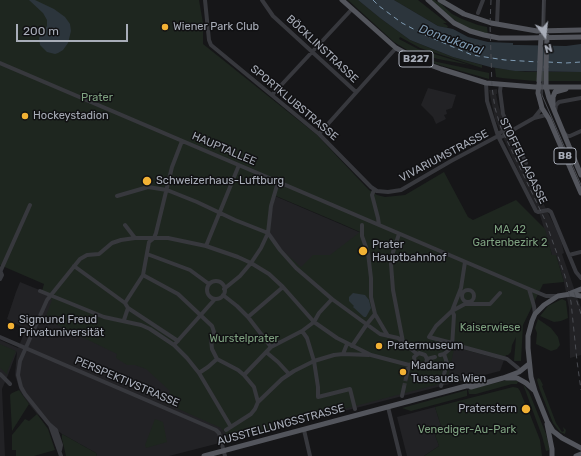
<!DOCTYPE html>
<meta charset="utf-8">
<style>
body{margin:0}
#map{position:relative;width:581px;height:456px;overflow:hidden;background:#161618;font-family:Rubik,sans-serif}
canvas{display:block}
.north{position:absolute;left:525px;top:16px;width:40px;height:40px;-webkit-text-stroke:3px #111113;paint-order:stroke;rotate:165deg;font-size:11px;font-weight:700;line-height:16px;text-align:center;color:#a8adb8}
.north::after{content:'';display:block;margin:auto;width:14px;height:18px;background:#a8adb8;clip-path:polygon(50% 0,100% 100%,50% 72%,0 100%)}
.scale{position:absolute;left:16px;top:24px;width:112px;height:18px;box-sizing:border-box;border:2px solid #a8adb8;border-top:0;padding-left:5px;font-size:12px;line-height:14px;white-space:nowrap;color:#a8adb8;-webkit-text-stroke:3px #111113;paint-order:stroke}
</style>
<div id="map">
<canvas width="581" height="456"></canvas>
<div class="north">N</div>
<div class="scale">200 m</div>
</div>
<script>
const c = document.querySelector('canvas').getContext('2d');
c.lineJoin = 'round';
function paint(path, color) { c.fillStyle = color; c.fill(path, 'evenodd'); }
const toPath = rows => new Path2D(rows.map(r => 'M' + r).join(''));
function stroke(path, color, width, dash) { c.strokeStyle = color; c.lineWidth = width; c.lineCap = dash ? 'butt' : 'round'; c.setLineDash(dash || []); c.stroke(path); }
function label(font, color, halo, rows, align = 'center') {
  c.font = font + ' Rubik,sans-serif'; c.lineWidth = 3; c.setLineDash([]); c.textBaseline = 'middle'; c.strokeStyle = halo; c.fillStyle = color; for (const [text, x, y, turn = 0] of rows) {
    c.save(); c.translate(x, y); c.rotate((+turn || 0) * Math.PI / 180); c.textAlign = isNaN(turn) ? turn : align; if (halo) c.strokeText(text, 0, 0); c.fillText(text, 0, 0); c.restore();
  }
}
paint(toPath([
 [428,88,456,95,452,108,446,110,447,114,444,115,446,119,436,124,433,117,421,105],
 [497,89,497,94,496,94,498,104,505,126,556,229,562,244,564,253,562,254,581,308,581,355,570,358,569,308,564,282,556,255,552,255,540,215,514,162,495,119,489,90],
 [275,196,394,247,454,349,462,349,504,360,500,371,169,456,97,456,96,453,62,434,37,414,29,404,20,391,15,375,17,351,8,375,2,389,5,456,0,456,0,340,18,348,26,329,7,319,16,292,20,282,42,291,74,210,271,223,271,215],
 [435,407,441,426,433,429,439,446,424,456,407,456,397,417]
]), '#222225');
paint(toPath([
 [0,0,199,0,203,23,203,44,317,135,369,190,377,195,385,197,405,195,444,172,468,217,473,220,516,200,545,229,552,255,556,255,564,282,543,284,523,325,521,361,514,361,516,337,512,345,511,352,508,355,506,355,504,360,462,349,454,349,447,382,237,437,229,437,221,428,165,403,170,391,146,369,135,365,127,365,116,358,117,354,45,319,52,300,42,291,44,284,0,265],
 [276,196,342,224,360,232,330,255,313,255,301,267,281,249,270,233,272,207],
 [348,0,358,0,380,18,410,40,453,57,482,65,482,68,420,48,400,37,399,39,418,49,470,65,438,59,407,50,394,42],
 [394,0,418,0,447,23,443,23,448,26,447,28,438,26],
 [431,0,435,0,437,2,438,1,452,14,462,19,478,25,487,27,488,35,480,33,460,24,445,13],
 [428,60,489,73,489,79,436,64],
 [495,68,526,72,581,72,581,81,535,81,502,78,496,77],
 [562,299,566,301,568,318,561,321,554,322,540,316,548,306],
 [538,319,551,328,558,337,560,345,557,349,551,351,549,350,536,344,537,333,535,328],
 [0,344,16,351,7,372,8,375,0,368],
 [538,378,540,379,543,385,542,386,556,423,562,432,564,431,563,427,566,430,565,434,560,432,553,423,540,390,537,380],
 [507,380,518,381,517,384,512,384,476,394,469,394,468,390],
 [523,384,529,392,546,434,550,450,546,451,542,436],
 [513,387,518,388,520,391,526,406,525,410,526,412,529,412,540,440,542,456,424,456,439,446,433,429,441,426,435,407],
 [19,390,29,404,12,431,10,395,12,393],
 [467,390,467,396,411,411,402,408],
 [37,414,48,429,55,450,34,456,16,456,16,450,12,450,12,435,25,419,29,421],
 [155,419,163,422,167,442,146,448,145,445],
 [62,434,96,453,97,456,66,456,62,439]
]), '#1e261f');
paint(toPath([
 [29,0,35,0,54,9,65,17,70,24,71,31,68,43,63,50,58,53,55,54,47,52,40,45,39,38,47,26,47,20,43,13],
 [358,0,394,0,438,26,453,29,468,37,488,42,513,43,513,45,519,45,566,46,581,44,581,72,515,71,490,67,453,57,410,40,380,18],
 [353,293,365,295,369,300,371,308,366,317,364,317,353,307,354,306,349,301,349,297]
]), '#2c353c');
stroke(toPath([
 [373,0,379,6,402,23,425,35,472,55,505,60,539,62],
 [548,62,566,63,581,62]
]), '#7f9bb3', 1, [5, 4]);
stroke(toPath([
 [404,387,406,378]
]), '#333438', 4, [4, 2]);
stroke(toPath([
 [205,0,209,40,211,45,319,134,371,187,377,191,388,192,401,190,451,161,498,136,501,137,510,133,511,131,534,118,542,108],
 [262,0,273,16,356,92],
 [478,13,483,0],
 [497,24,498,0],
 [543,31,544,0],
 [0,63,529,289,546,296,558,296],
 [486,83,487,101,498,136,536,211,538,212,548,210,551,212,576,272,581,278],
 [501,84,500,91,503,114,526,163],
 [272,95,352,9],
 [555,112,556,105,559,102,581,98],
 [534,118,546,115],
 [564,133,567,136,570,136,581,131],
 [319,134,396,48],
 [499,136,499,133,508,129,510,130],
 [374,190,372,195,378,218,379,225],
 [117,196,148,187,167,190,197,202,235,220,268,233,280,250,296,268,332,299,380,334,398,338,417,354],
 [125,225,135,238],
 [399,234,393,252,391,264,393,290,403,342],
 [206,246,239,165],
 [147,254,190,270,209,284],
 [569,255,581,252],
 [74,266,125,303],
 [0,270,2,275,0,279],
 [1,270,30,205],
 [143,275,178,294,212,326,214,332,211,339,212,349,217,359,238,370,244,375,254,387,258,402],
 '207 290a9 9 0 1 1 18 0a9 9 0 1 1-18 0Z',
 [224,289,240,276,251,263,261,248,268,233,271,206,278,182],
 [529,289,534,306,535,314],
 '462 296a6 6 0 1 1 12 0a6 6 0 1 1-12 0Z',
 [40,291,104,317,141,325,150,329,174,345,187,358,199,373,231,427],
 [223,295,237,306,248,317,271,347],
 [128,308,178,341],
 [452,311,461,288,465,262],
 [375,314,388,336],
 [248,317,283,287],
 [124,320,128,308,125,303,143,275,149,242,154,238,156,233,172,167,182,141],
 [302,331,307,338,314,361,318,387,318,397,350,389,355,409],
 [0,337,216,430,219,433,225,456],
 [452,343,429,337,436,326,452,311,465,304,490,304,500,293],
 [174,345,215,299],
 [352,346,367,324,375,314,371,297,371,278,368,253,362,236,362,225],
 [452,347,463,347,507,359,518,368],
 [266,352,278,362,289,374],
 [343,354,347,344],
 [440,355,444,354,452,347,454,315,452,311],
 [427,359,435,357],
 [415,363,414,357,419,353,425,355,427,359],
 [415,363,418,366,422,366,426,363,427,359],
 [199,373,208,367,217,359],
 [0,374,10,384],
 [244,375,271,347,302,331,314,322,319,313,332,299],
 [406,378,409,365],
 [441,386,447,363,444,354],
 [402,396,404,387],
 [388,407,400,456],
 [50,425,61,456],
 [226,430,251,414,255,409,258,402,282,379,294,371,314,361,334,355,343,354,369,355],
 [304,430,310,456],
 [60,450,61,445,56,430,49,424,25,394,21,387,18,375,20,361,47,300,80,259,87,255,99,254,112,243,121,240,135,238,168,238,206,246,238,257,251,263,269,274,283,287,314,322,337,338,371,355,409,365,415,363]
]), '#37383d', 4);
stroke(toPath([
 [342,0,396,48,422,62,441,69,486,83,535,87,581,87],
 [428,0,454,23,470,31,484,35,499,38,526,38,581,37],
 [440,0,464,14,491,23,537,31,581,30],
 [546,67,546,87,549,98,581,175],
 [539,84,538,93,542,108,549,119,581,193],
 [553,105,553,97,555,92,566,89],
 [571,293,581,289],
 [581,296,571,294,558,296,544,305,535,314,532,321,528,336,528,348,531,377,535,391,547,421,553,431,562,438,581,448],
 [506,378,517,378,526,383,534,390],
 [471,387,503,378,519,372,529,364],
 [547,424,552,449,552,456],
 [204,456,466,386,472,386],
 [576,456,581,454]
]), '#53555c', 5);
stroke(toPath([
 [543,0,542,95,581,185]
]), '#4a4c52', 1);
stroke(toPath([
 [491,0,490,25,492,87,495,108,501,128,545,220,565,276,571,302,577,361,581,390],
 [574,292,581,314]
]), '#4a4c52', 1, [5, 4]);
stroke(toPath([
 [546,67,547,36],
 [539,81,541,36]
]), '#53555c', 5);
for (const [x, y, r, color] of [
 [165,27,4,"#f2b134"],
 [25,116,4,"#f2b134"],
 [147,181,5,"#f2b134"],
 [363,251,5,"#f2b134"],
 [11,326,4,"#f2b134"],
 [379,346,4,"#f2b134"],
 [403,372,4,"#f2b134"],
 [526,409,5,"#f2b134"]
]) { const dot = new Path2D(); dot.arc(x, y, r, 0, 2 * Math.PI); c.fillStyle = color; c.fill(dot); stroke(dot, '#111113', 1.5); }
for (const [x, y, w] of [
 [416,59,34],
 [565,156,22]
]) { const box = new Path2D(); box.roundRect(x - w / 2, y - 8, w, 16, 3); c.fillStyle = '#111113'; c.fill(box); stroke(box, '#a8adb8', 1); }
label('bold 10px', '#a8adb8', null, [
 ["B227",416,59],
 ["B8",565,156]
]);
label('11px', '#a8adb8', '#111113', [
 ["Wiener Park Club",173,27],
 ["Hockeystadion",33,116],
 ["Schweizerhaus-Luftburg",156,181],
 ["Prater",372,245],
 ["Hauptbahnhof",372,258],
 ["Sigmund Freud",19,320],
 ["Privatuniversität",19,333],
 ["Pratermuseum",387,346],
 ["Madame",411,366],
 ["Tussauds Wien",411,379],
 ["Praterstern",517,409,"right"]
], 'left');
label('11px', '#a8adb8', '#111113', [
 ["BÖCKLINSTRASSE",322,49,43],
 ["SPORTKLUBSTRASSE",294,103,40],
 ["HAUPTALLEE",224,149,23],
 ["VIVARIUMSTRASSE",444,156,-28],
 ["STOFFELLAGASSE",523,161,64],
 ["PERSPEKTIVSTRASSE",127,382,23],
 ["AUSSTELLUNGSSTRASSE",281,425,-15]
]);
label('11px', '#7fa381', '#111113', [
 ["Prater",97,98],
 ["MA 42",510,230],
 ["Gartenbezirk 2",510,243],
 ["Kaiserwiese",490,328],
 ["Wurstelprater",244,339],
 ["Venediger-Au-Park",467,430]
]);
label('italic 12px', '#7f9bb3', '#111113', [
 ["Donaukanal",451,40,20]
]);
</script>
